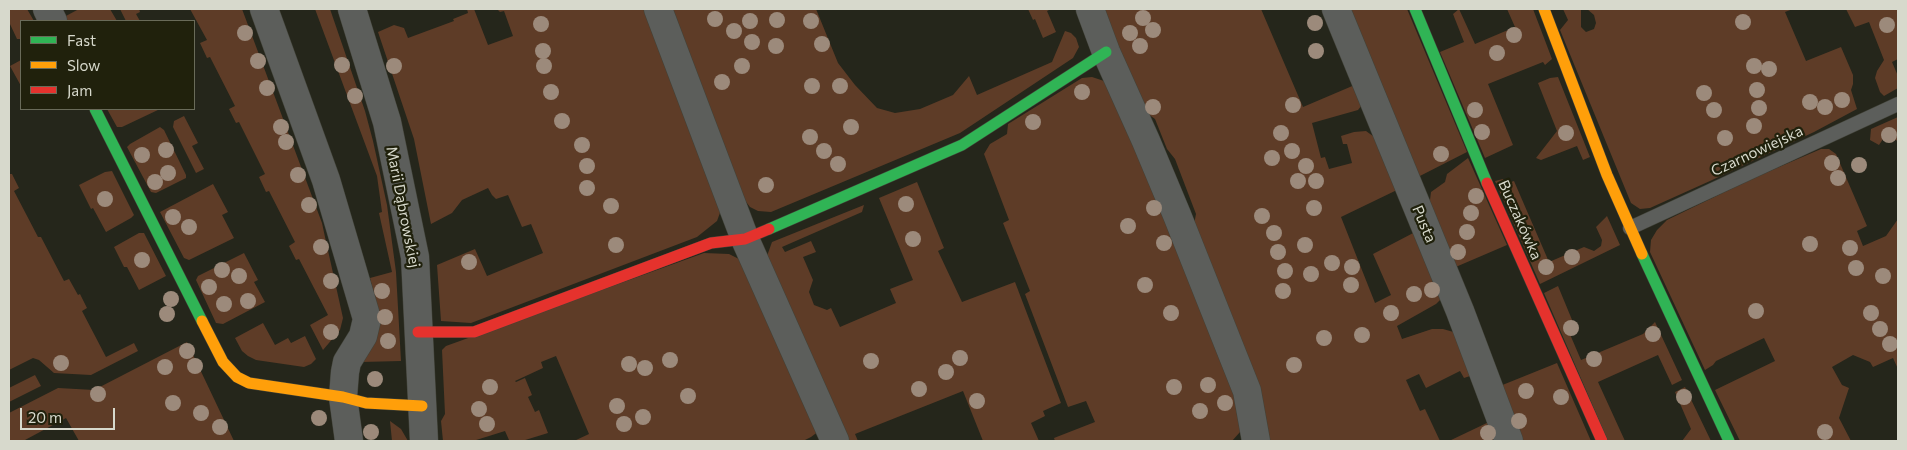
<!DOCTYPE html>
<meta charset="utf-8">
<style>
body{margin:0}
#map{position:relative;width:1907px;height:450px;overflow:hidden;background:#25261b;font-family:Commissioner,sans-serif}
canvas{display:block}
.frame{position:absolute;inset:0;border:10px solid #d7d9cc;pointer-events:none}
.legend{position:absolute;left:20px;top:20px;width:175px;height:90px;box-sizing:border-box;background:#20210c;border:1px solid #696b59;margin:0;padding:6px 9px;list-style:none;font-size:15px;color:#d7d9cc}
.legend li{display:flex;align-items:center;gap:10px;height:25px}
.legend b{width:25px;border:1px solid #696b59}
.scale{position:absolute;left:20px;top:408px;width:95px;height:22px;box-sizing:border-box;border:2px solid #d7d9cc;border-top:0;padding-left:6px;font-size:15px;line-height:18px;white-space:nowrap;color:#d7d9cc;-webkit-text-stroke:4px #20210c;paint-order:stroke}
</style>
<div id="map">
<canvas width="1907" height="450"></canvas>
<div class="frame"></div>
<ul class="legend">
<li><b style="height:6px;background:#30b455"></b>Fast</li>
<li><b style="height:6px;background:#ff9f0a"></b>Slow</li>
<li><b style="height:6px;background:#e5322d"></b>Jam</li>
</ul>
<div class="scale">20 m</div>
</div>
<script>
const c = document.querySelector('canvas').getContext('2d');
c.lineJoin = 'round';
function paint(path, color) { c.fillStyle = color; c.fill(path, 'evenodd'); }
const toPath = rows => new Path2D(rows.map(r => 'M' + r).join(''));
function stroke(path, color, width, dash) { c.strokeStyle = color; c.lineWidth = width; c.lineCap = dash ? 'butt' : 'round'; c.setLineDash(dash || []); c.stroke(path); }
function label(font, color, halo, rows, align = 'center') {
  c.font = font + ' Commissioner,sans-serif'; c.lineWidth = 4.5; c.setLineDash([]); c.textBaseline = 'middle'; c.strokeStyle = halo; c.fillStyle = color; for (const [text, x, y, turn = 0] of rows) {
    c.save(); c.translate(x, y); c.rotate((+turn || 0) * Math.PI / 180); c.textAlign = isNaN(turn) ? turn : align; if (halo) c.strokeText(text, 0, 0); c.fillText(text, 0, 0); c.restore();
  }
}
paint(toPath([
 [9,9,27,9,34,21,21,21,21,39,17,39,9,22],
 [79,9,110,9,117,21,62,21,64,17],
 [120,9,139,9,140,12,136,14,140,21,126,21],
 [190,9,242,9,322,223,325,237,343,318,340,330,323,350,310,325,328,315,299,259,296,260,289,246,295,242,269,191,266,192,259,177,265,174,239,122,236,123,229,109,235,106,210,57,207,58,200,43,207,40],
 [315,9,330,9,365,111,373,141,387,205,396,272,401,361,361,362,379,315,370,278,392,272,379,213,382,212,377,176],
 [467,9,474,9,488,45,513,36,504,11,500,12,497,9,653,9,721,210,717,221,697,237,471,323,441,321,437,265,475,249,487,276,543,253,531,224,522,227,508,195,496,199,492,195,488,188,462,200,452,213,431,224,414,139,378,32,394,25,404,28,408,38,454,21,453,19,468,13],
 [672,9,816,9,838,63,855,85,877,108,895,113,920,109,953,95,969,76,977,95,1052,62,1065,31,1071,33,1076,38,1079,47,1073,58,960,133,771,212,758,211,750,207,740,194],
 [1028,9,1051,9,1047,11,1056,32,1043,38,1035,19,1033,20],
 [1099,9,1261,9,1303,107,1357,84,1362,105,1358,110,1312,123,1321,158,1325,157,1329,169,1352,163,1347,144,1343,144,1341,136,1354,132,1366,131,1377,139,1399,189,1341,217,1375,303,1391,295,1373,254,1417,231,1445,295,1436,304,1397,326,1402,339,1432,329,1443,329,1457,333,1473,375,1464,378,1460,371,1426,388,1419,374,1406,380,1420,411,1425,409,1440,441,1263,441,1192,235,1196,214,1175,159,1167,149,1155,119,1148,114],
 [1344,9,1407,9,1467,152,1414,179],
 [1459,9,1475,44,1515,27,1507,9,1533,9,1552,59,1545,65,1543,62,1488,84,1513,145,1485,158,1440,52,1464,42,1453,14],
 [1563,9,1581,9,1581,27,1586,32,1594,29,1596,23,1594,15,1587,9,1793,9,1785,12,1806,61,1841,47,1853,75,1853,84,1851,90,1857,109,1814,132,1710,181,1650,208,1640,209,1631,203,1560,30,1568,20],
 [1846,9,1898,9,1898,59,1892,62,1898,76,1898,88,1884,96,1880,92,1875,78,1877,71,1884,60,1869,22,1855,27],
 [21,60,21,86,10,66],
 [1092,77,1104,81,1115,96,1244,421,1240,432,1232,441,1055,441,1054,438,1095,422,1086,401,1068,407,1025,294,1030,291,1003,223,1009,220,984,154,990,144,1007,134,1008,124,1082,78],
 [1558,77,1590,157,1583,160,1577,146,1541,160,1536,158,1557,131,1538,83,1550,78],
 [107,109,160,109,122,127,117,127],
 [184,116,198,143,192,146,204,169,196,173,173,127,174,121],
 [1898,117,1898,141,1885,136,1879,145,1870,140,1871,129],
 [160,127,164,130,186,175,186,178,156,193,151,192,127,147,130,144],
 [1821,149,1829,149,1836,154,1867,226,1857,231,1863,246,1886,236,1898,219,1898,369,1893,358,1873,367,1870,362,1853,355,1832,367,1842,385,1849,388,1839,418,1851,441,1740,441,1715,390,1775,361,1764,338,1716,361,1713,365,1705,370,1650,252,1651,240,1657,230,1667,220,1751,179],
 [1468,158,1507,245,1451,269,1429,208,1431,192,1445,182,1447,174],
 [112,171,134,215,131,218,106,232,93,208,91,209,79,185,105,172],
 [9,174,12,174,19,188,14,191,38,237,41,237,64,281,69,279,78,295,80,294,87,308,82,311,106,357,134,343,138,351,91,375,54,373,39,360,33,358,9,370],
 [1503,179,1505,184,1514,181,1549,262,1584,247,1594,251,1601,246,1602,240,1596,227,1607,216,1620,245,1540,284,1495,181],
 [917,182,944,248,938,251,962,302,1015,282,1061,403,1043,411,1045,416,1031,423,1039,441,983,441,963,391,855,434,858,441,843,441,767,256,772,242,864,205,862,212,782,247,785,252,811,241,816,252,803,257,813,280,809,292,814,305,827,310,831,308,840,327,896,303,890,289,913,280,879,198],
 [213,184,228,212,222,215,234,238,189,260,184,258,160,212],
 [139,233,144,233,166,276,139,290,127,267,124,267,114,247],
 [244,253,258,280,254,282,265,302,223,324,216,323,196,280,198,276],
 [704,253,729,254,741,260,819,431,811,437,803,441,574,441,589,434,556,356,541,362,543,368,515,381,516,382,525,378,532,395,528,397,535,412,539,410,548,433,522,441,511,441,509,440,505,431,473,441,443,441,441,421,445,414,442,350,446,346],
 [1558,286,1575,327,1569,332,1581,360,1643,334,1655,322,1682,380,1672,385,1658,355,1598,382,1625,441,1608,441,1544,293],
 [263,323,275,345,288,338,291,343,305,336,316,359,311,364,304,367,256,360,248,356,242,351,235,338],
 [187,342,234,441,79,441,66,418,25,440,25,441,9,441,9,413,58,388,94,390],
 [1557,363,1591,441,1516,441,1495,388],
 [35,375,41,386,9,402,9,388],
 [1685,387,1711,441,1682,441,1691,429,1675,392],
 [390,421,401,429,408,441,392,441],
 [1491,421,1499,441,1449,441]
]), '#5e3c27');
const lane = toPath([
 [1630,228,1898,104]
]);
const street = toPath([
 [47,9,53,21],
 [264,9,326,180,367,319,363,336,347,362,345,372,343,397,349,441],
 [352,9,387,122,415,257,424,441],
 [658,9,745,239,835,441],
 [1090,9,1106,52,1146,141,1177,215,1247,391,1256,441],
 [1336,9,1460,311,1509,441]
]);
const fast = toPath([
 [1415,9,1487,183],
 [95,109,202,321],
 [769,229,962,145,1106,52],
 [1642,254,1729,441]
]);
const slow = toPath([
 [1544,9,1607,175,1642,254],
 [202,321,223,362,237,377,249,383,343,397,366,403,422,406]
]);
const jam = toPath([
 [1487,183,1602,441],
 [418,332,474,332,711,243,745,239,769,229]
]);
stroke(lane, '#414238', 15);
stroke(street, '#414238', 29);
stroke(fast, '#414238', 12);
stroke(slow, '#414238', 12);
stroke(jam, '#414238', 12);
stroke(lane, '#5c5e5b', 14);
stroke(street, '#5c5e5b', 28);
stroke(fast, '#30b455', 11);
stroke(slow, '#ff9f0a', 11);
stroke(jam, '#e5322d', 11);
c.fillStyle = '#9c8a7b';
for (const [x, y] of [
 [1143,18],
 [715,19],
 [777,20],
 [750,21],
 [811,21],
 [1743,22],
 [1315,23],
 [541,24],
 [1887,25],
 [1153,30],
 [734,31],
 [245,33],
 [1130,33],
 [1514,35],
 [752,42],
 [822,44],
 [776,46],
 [1140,46],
 [543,51],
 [1316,51],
 [1497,53],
 [258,61],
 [342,65],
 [394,66],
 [544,66],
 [742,66],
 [1754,66],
 [1769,69],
 [722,82],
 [812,86],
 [840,86],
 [267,88],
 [1757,90],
 [551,92],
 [1082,92],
 [1704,93],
 [355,96],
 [1842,100],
 [1810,102],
 [1293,105],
 [1153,107],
 [1825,107],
 [1759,108],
 [1475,110],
 [1714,110],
 [562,121],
 [1033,122],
 [1754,126],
 [281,127],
 [851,127],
 [1482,132],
 [1281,133],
 [1566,133],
 [1889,135],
 [810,137],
 [1725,138],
 [286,142],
 [582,145],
 [166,150],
 [824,151],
 [1292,151],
 [1441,154],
 [142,155],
 [1272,158],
 [1832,163],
 [838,164],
 [1859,165],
 [587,166],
 [1306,166],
 [168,173],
 [298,175],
 [1838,178],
 [1298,181],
 [1316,181],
 [155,182],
 [766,185],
 [587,188],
 [1476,196],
 [105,199],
 [906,204],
 [309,205],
 [611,206],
 [1154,208],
 [1314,208],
 [1471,213],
 [1262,216],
 [173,217],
 [1128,226],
 [189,227],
 [1467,232],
 [1274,233],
 [913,239],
 [1164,243],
 [1810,244],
 [616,245],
 [1305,245],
 [321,247],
 [1850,248],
 [1278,252],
 [1458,252],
 [1572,257],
 [142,260],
 [469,262],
 [1332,263],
 [1352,267],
 [1546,267],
 [1856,268],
 [222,270],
 [1285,271],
 [1311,274],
 [239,276],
 [1883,276],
 [331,281],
 [1145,285],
 [1351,285],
 [209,287],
 [1432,290],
 [382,291],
 [1283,291],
 [1414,294],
 [171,299],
 [248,301],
 [224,304],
 [1756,311],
 [1171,313],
 [1391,313],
 [1871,313],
 [167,314],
 [385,317],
 [1571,328],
 [1880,329],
 [331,332],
 [1653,334],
 [1362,335],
 [1324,338],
 [388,341],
 [1890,344],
 [187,351],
 [960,358],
 [1594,359],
 [670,360],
 [871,361],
 [61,363],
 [629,364],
 [1294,365],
 [195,366],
 [165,367],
 [645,368],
 [946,372],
 [375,379],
 [1208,385],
 [490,387],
 [1174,387],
 [919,389],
 [1526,391],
 [98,394],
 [688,396],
 [1561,397],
 [1684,397],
 [977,401],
 [173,403],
 [1225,403],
 [617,406],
 [479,409],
 [1200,411],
 [201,413],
 [643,417],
 [319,418],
 [1519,421],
 [487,424],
 [624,424],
 [220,427],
 [371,432],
 [1825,432],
 [1488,433]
]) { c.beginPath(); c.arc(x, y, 8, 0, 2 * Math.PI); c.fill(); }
label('15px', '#d7d9cc', '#20210c', [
 ["Czarnowiejska",1757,151,-25],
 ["Marii Dąbrowskiej",403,207,79],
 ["Buczakówka",1520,220,66],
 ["Pusta",1424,224,67]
]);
</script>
